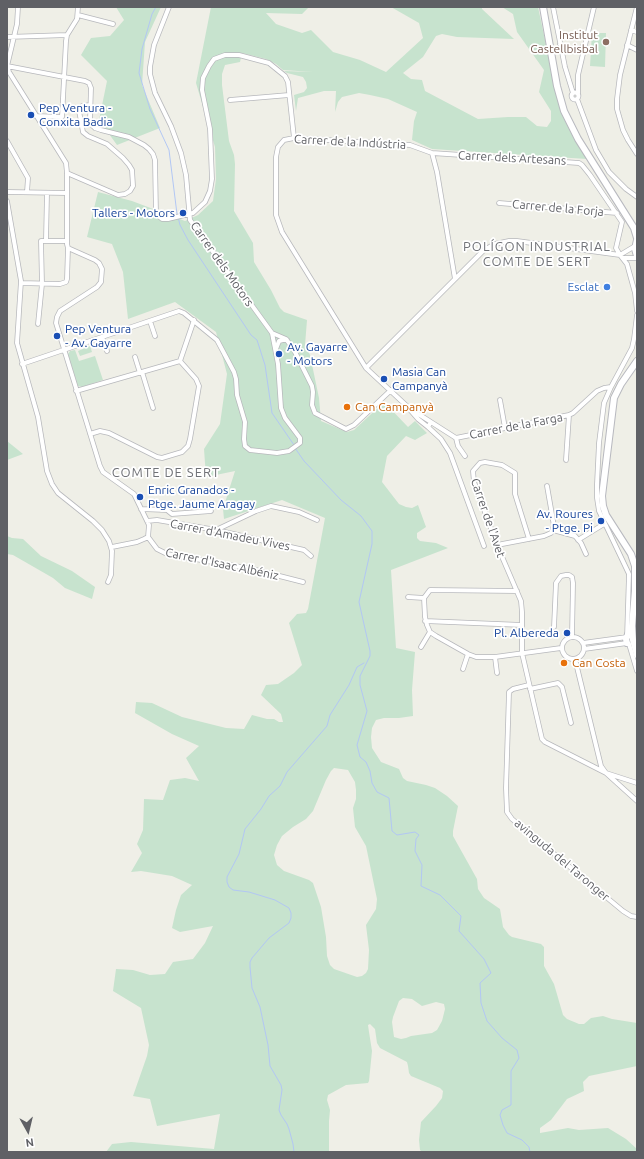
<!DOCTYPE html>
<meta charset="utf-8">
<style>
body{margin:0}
#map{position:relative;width:644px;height:1159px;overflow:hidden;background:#efefe7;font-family:Ubuntu,sans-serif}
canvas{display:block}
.frame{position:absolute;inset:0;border:8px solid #5f6065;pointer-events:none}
.north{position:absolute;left:8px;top:1111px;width:40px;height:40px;-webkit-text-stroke:3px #fff;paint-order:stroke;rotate:172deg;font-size:11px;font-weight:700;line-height:16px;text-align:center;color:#5f6065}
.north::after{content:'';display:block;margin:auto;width:14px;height:18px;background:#5f6065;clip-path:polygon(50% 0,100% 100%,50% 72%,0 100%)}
</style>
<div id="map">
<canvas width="644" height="1159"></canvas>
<div class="frame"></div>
<div class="north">N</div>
</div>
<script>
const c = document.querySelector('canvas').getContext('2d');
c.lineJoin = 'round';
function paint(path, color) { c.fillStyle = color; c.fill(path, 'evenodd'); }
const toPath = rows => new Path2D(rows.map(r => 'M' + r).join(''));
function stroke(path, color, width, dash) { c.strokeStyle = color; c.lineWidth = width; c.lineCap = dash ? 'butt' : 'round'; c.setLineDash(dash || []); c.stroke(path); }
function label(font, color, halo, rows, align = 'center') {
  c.font = font + ' Ubuntu,sans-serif'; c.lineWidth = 3.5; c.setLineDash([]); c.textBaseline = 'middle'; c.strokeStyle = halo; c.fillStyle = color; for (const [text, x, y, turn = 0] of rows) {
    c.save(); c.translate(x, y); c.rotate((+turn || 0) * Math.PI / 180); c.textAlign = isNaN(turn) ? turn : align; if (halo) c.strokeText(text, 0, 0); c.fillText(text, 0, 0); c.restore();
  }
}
paint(toPath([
 [116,7,161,7,145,42,142,85,160,128,117,145,99,120,107,81,81,55,91,38,110,36,124,20],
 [211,7,309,7,302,14,266,13,276,24,302,33,311,30,333,52,360,60,386,72,423,38,419,23,391,7,482,7,482,9,514,39,457,37,442,34,436,36,423,57,403,73,411,79,422,80,425,91,478,119,508,117,526,117,537,126,547,127,551,121,551,111,539,92,544,70,517,32,513,14,502,7,538,7,559,105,587,159,432,149,412,140,414,121,417,112,388,99,370,95,359,93,342,97,338,102,335,112,336,91,324,91,298,98,296,111,294,95,304,92,307,88,306,82,303,77,287,73,284,71,313,72,283,70,276,64,266,59,242,53,240,62,225,65,222,74,222,85,229,141,234,155,235,164,234,211,253,243,254,262,271,290,280,308,284,312,307,320,305,345,310,355,319,398,321,421,347,432,354,430,384,402,408,427,415,421,427,433,415,440,406,436,387,456,382,482,399,504,406,507,412,508,418,505,426,527,417,533,417,538,420,541,436,543,448,548,391,570,396,648,415,652,412,690,413,716,399,718,384,718,376,720,372,728,371,737,372,748,381,762,399,769,403,778,407,781,426,785,435,788,447,796,458,806,453,831,453,836,477,879,478,889,484,898,500,909,503,927,509,935,512,937,541,944,544,947,544,966,554,984,563,1015,567,1019,579,1024,584,1024,591,1018,603,1016,612,1019,637,1023,637,1066,589,1076,583,1082,584,1091,567,1099,551,1120,540,1128,540,1133,568,1128,579,1130,608,1128,626,1139,637,1149,637,1152,421,1151,420,1150,419,1140,421,1122,436,1106,442,1098,443,1091,440,1088,411,1076,409,1073,408,1066,407,1062,380,1048,377,1043,375,1029,370,1024,368,1025,369,1032,372,1051,369,1081,368,1083,346,1085,328,1095,327,1100,330,1110,329,1121,329,1152,106,1152,112,1144,131,1142,214,1149,220,1114,157,1126,150,1099,133,1096,147,1056,149,1045,141,1008,113,991,116,969,133,970,150,975,165,974,173,962,193,959,205,943,213,926,180,932,172,928,176,910,181,895,192,885,172,876,141,871,131,872,142,853,137,844,143,830,144,799,163,800,170,780,185,778,199,781,186,758,199,746,172,734,135,713,136,702,152,703,182,717,226,728,244,729,252,715,267,719,274,719,279,722,283,722,281,714,261,695,266,685,278,684,294,673,302,665,289,623,297,614,306,613,308,609,325,518,282,500,224,519,223,509,235,471,206,477,204,449,220,424,227,374,216,332,175,302,128,319,123,272,112,244,87,237,98,192,132,201,185,221,198,215,213,201,216,179,215,147,196,83],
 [334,768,348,770,355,782,356,790,356,799,353,808,355,827,366,846,377,899,376,909,366,925,369,950,368,969,366,973,362,976,357,977,334,969,330,965,327,956,326,937,321,907,313,883,309,880,284,871,277,865,274,855,277,845,282,836,293,827,306,819,313,811,326,780,331,771],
 [403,998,412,999,422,1006,436,1002,444,1004,445,1009,442,1021,437,1030,432,1033,411,1036,406,1038,401,1039,394,1037,392,1022,393,1017,399,1001],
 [592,33,606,33,605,67,590,66],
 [90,346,92,352,80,356,78,351],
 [75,350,79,361,95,356,103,380,82,387,78,386,68,354,70,351],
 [7,441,23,454,7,460],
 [7,536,12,538,23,539,41,556,72,571,95,587,92,599,65,588,53,578,13,555,7,554]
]), '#c7e3ce');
stroke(toPath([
 [156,7,152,14,142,49,139,73,150,109,169,150,177,214],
 [178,217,180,225,188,240,251,335,257,340,265,365,272,413,294,445],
 [295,448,304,461,341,500,361,516,372,531,372,544,359,602,370,651,370,656,360,676,360,685,367,711,357,745,360,757,366,762,370,771,372,783,377,792,389,798,392,831,397,835,415,832,419,835,416,839,415,851,422,865,421,886,440,895,461,916,459,931,484,959,491,973,480,983,481,1003,487,1021,502,1038,517,1050,519,1058,511,1071,511,1105,502,1110,500,1115,503,1125,507,1133,522,1140,529,1147,530,1152],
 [294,1152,293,1144,289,1129,287,1124,281,1115,279,1110,282,1090,281,1085,270,1066,268,1045,260,1007,252,988,250,967,250,962,252,958,269,938,289,923,291,918,291,913,289,908,275,900,249,892,233,890,229,887,227,882,227,877,239,854,245,829,261,809,269,796,280,786,287,772,327,726,330,715,349,685,357,667,364,663]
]), '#b2c7f4', 1);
const street = toPath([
 [18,7,17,24,7,66,9,72,66,163,67,173,67,244,68,248,95,260,99,263,102,269,101,282,97,287,60,311,57,317,56,323,100,466,103,472,134,494,149,525,148,537,144,539,137,542,112,547],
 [553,7,565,67,573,93],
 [637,7,620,75,617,99,617,109,623,130,628,140,637,154],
 [78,15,113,24],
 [631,30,637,32],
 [7,37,67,35],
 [560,44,570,50,577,50,584,46],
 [627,45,637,50],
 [7,66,85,81,89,83,91,88,90,119,91,124,95,128,101,130,129,137,144,145,149,149,153,154,155,160,156,214,162,219,168,219,193,213,205,202,210,191,212,179,210,129,202,90,203,78,209,66,214,59,225,55,239,55,269,63,285,76,288,82,294,138],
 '571.5 96a3.5 3.5 0 1 1 7 0a3.5 3.5 0 1 1-7 0Z',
 [578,93,578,75,594,7],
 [577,99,596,150,609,172,626,189,637,197],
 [230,100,289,95],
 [36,116,62,117,66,41,67,35,77,19,78,7],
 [7,141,28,178,27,192],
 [432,153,437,172,455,279],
 [67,173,118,195,125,194,130,191,133,186,132,170,129,165,123,158,107,144,88,136,83,132,79,111,82,106,90,105],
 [7,192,67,193],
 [7,201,21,281,17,343,38,417,47,471,52,484,58,493,93,521,102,530,109,541,112,551,111,575,108,582],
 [499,203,617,213],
 [46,240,47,193],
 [620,255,635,246],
 [21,283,60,284,66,282,67,279,68,248],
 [150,321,155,336],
 [38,324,42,284,41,241,67,241],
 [272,333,286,339,294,350,312,386,313,392,312,405,315,413,342,427,346,429,354,425,391,390],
 [102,337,107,351],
 [276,349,279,341,283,340,287,340],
 [135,357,140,373],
 [180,361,194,320],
 [22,364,173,313,179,311,184,313,217,340,234,372,236,379,237,395,245,422,244,439,245,446,250,450,277,453,289,451,300,443,300,438,285,418,281,408,278,364,272,333,190,220,186,175,181,153,171,126,155,93,150,74,150,67,154,45,169,7],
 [366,368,484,250,495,244,509,241,517,241,620,255,625,258,637,258],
 [142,372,153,408],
 [76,391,180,361],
 [500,400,505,428],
 [411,411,418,419,428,427],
 [431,422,428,427,441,439,450,453,484,546],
 [90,434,100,431,109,433,157,457,162,458,182,452,188,446,190,439,199,386,196,379,180,361],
 [456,438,409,408,366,368,282,232,276,215,276,157,278,147,284,140,294,138,410,145,432,153,579,163,582,165,590,175,622,222,616,248,620,255,627,264,635,293,637,311],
 [456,438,569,415,573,413,597,391,604,388,611,387],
 [456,438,458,446,465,456],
 [566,460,569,415],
 [141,509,167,510,172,514,211,511],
 [147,521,157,520,216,530,304,550,311,556],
 [216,530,256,511,271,506,299,512,317,520],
 [553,530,575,536,581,543,586,554],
 [148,537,157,549,167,554,252,569,303,582],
 [529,539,515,494,515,473,502,465,485,462,480,463,473,471,474,482,497,545,521,601,522,612,522,653,542,739,545,742,606,773,637,783],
 [578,540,604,524],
 [497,545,544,536,551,533,554,526,547,486],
 [517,591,430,590,424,598,425,617,427,625,430,632,436,636,468,654,476,657,495,657,561,648],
 [408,597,424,598],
 [425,621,522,625],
 [554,627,556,583,561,576,566,575,569,575,572,577,573,583,572,636],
 '562 648a11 11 0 1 1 22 0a11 11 0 1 1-22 0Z',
 [583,643,627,637,629,574,599,511,597,498,597,484,599,443,604,403,611,387,632,348,634,339,637,315],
 [629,644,637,671],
 [421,647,430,632],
 [584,649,627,643],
 [495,657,497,673],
 [575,659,601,766,606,773,637,801],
 [463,669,468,654],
 [529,685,513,689,509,692,506,788,507,812,512,819,623,911,631,916,637,917],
 [530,689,558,683,562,687,571,723]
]);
const secondary = toPath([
 [543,7,557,86,564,111,578,139,634,228,637,238],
 [637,240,635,249,637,256],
 [637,361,621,384,614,398,602,496,603,506,606,515,631,554,635,566,635,591,632,626,633,640,637,655],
 [627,643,626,639,631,628]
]);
stroke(street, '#b7b8bc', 5.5);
stroke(secondary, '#b8b9bf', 8);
stroke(street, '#fff', 4);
stroke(secondary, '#fff', 6);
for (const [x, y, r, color] of [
 [606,42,4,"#8d6e63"],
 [31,115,4,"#1a4fb4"],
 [183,213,4,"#1a4fb4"],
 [607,287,4,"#3f7fe0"],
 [57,336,4,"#1a4fb4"],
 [279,354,4,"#1a4fb4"],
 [384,379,4,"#1a4fb4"],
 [347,407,4,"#e8710a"],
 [140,497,4,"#1a4fb4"],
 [601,521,4,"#1a4fb4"],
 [567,633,4,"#1a4fb4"],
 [564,663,4,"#e8710a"]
]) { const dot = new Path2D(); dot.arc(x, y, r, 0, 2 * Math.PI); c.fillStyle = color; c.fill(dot); stroke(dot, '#fff', 1.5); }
label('12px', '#785e54', '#fff', [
 ["Institut",598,35],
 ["Castellbisbal",598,49]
], 'right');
label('12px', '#164399', '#fff', [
 ["Pep Ventura -",39,108],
 ["Conxita Badia",39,122],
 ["Tallers - Motors",175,213,"right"],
 ["Pep Ventura",65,329],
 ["- Av. Gayarre",65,343],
 ["Av. Gayarre",287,347],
 ["- Motors",287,361],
 ["Masia Can",392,372],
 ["Campanyà",392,386],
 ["Enric Granados -",148,490],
 ["Ptge. Jaume Aragay",148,504],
 ["Av. Roures",593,514,"right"],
 ["- Ptge. Pi",593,528,"right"],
 ["Pl. Albereda",559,633,"right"]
], 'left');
label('12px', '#5f6065', '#fff', [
 ["Carrer de la Indústria",350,142,3],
 ["Carrer dels Artesans",512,158,3],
 ["Carrer de la Forja",558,208,5],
 ["Carrer dels Motors",222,264,55],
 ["Carrer de la Farga",516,426,-11],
 ["Carrer de l'Avet",488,518,71],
 ["Carrer d'Amadeu Vives",230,535,11],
 ["Carrer d'Isaac Albéniz",222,564,12],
 ["avinguda del Taronger",562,860,40]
]);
label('12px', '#366cbe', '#fff', [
 ["Esclat",599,287]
], 'right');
label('12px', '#c56008', '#fff', [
 ["Can Campanyà",355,407],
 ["Can Costa",572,663]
], 'left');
c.letterSpacing = '1px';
label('13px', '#707277', '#fff', [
 ["POLÍGON INDUSTRIAL",537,247],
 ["COMTE DE SERT",537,262],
 ["COMTE DE SERT",166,473]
]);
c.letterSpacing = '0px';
</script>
